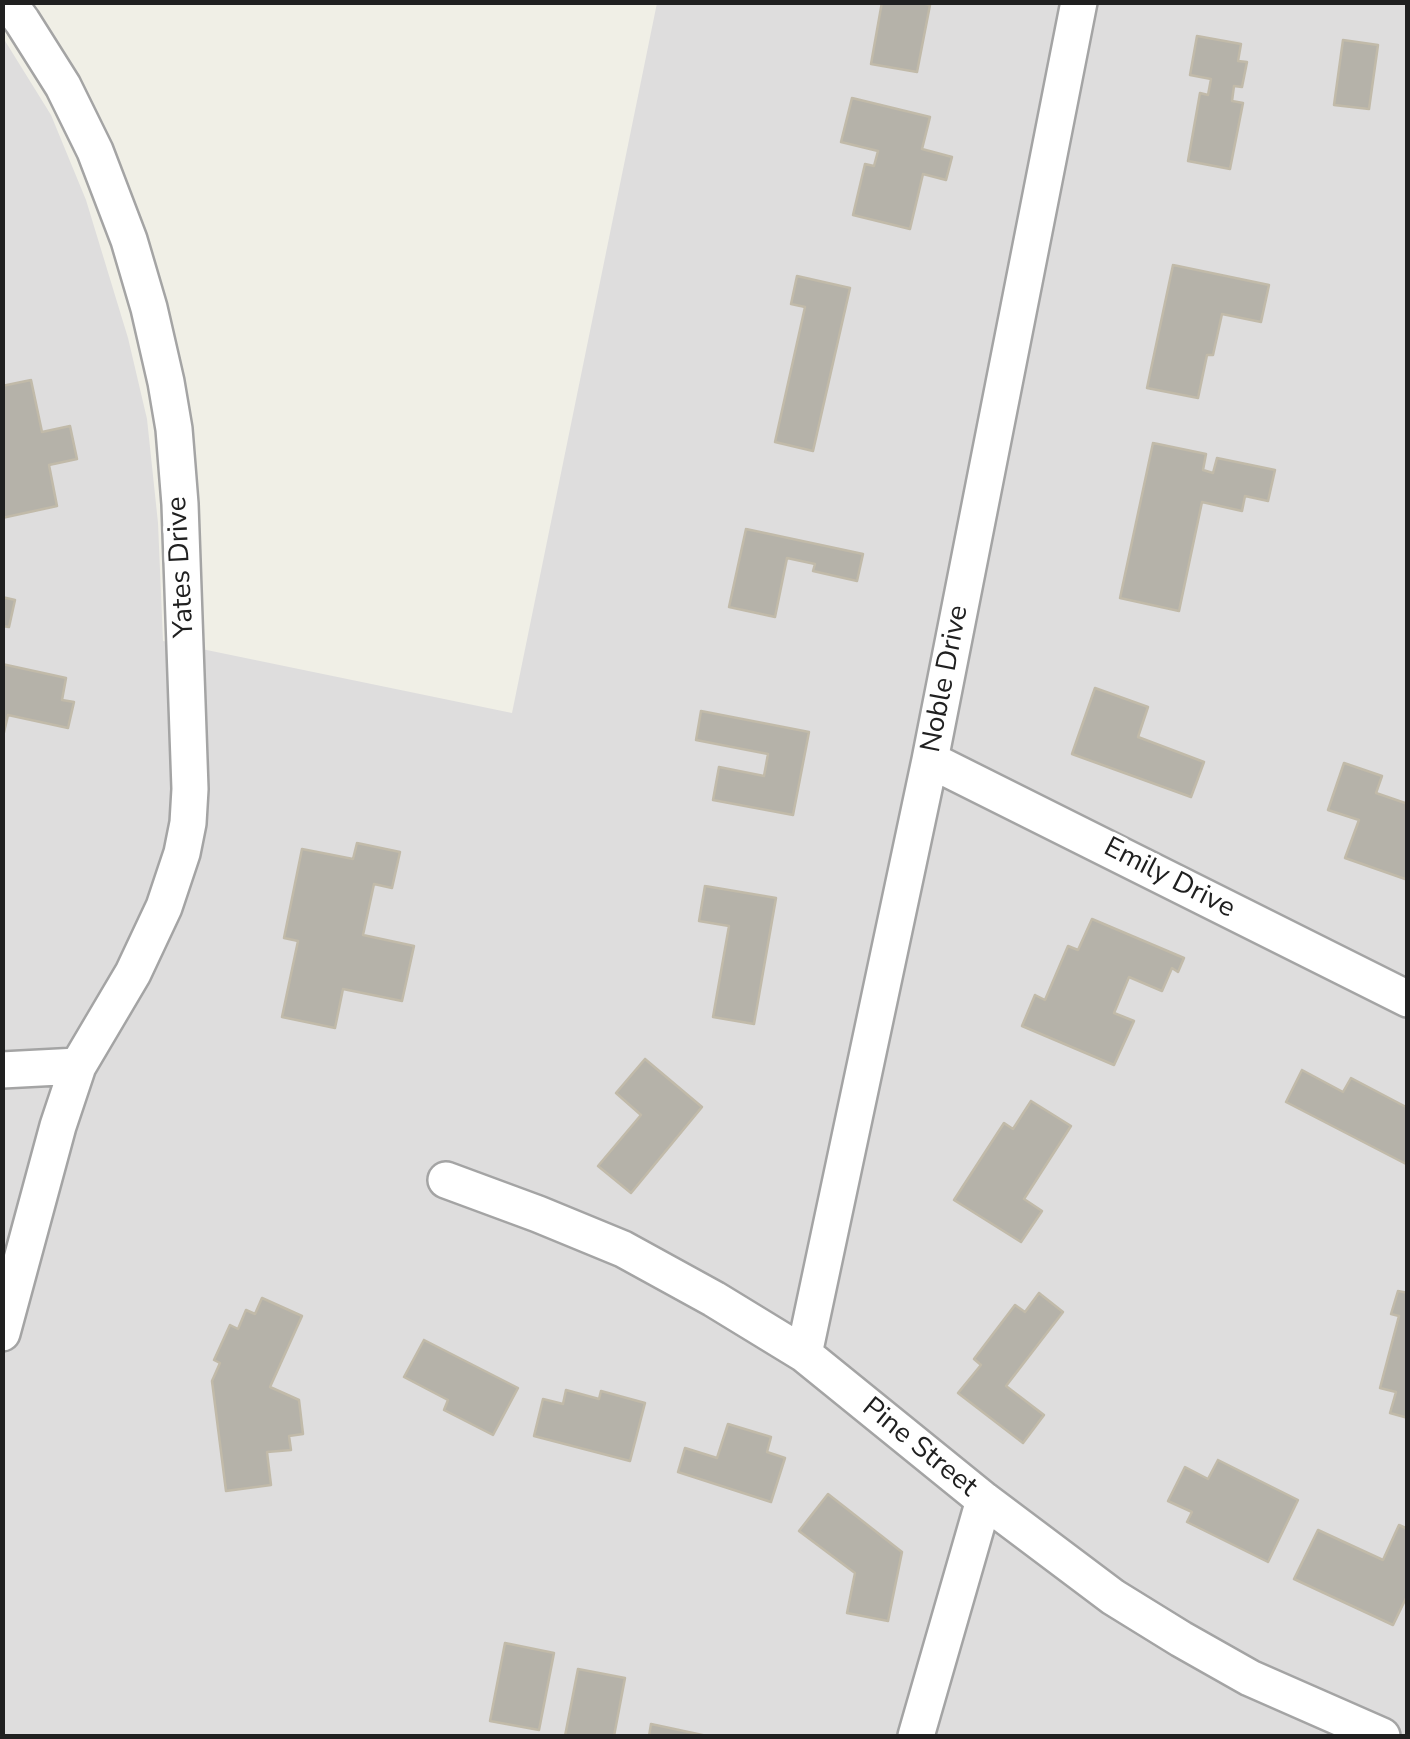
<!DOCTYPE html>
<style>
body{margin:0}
#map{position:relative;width:1410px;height:1739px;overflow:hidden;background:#f0efe6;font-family:"Nunito Sans",sans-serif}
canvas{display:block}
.frame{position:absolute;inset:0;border:5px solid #202020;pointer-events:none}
</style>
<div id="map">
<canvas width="1410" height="1739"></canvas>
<div class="frame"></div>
</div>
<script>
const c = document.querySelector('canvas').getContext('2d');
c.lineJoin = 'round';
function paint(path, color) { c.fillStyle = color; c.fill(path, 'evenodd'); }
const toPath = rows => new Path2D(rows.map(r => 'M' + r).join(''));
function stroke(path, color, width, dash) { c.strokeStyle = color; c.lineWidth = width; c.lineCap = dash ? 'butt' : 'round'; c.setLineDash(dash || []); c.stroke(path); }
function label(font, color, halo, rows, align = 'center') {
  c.font = font + ' "Nunito Sans",sans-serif'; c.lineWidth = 8; c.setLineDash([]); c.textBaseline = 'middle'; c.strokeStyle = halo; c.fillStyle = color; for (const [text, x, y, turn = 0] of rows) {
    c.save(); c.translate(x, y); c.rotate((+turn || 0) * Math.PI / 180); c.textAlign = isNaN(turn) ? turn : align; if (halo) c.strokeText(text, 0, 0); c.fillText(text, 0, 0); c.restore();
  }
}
paint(toPath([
 [657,3,1407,3,1407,1736,3,1736,2,36,51,115,86,200,128,338,147,419,158,523,163,641,512,713]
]), '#dedddd');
const building = toPath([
 [882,2,918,2,930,5,917,72,871,64,882,2],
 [1197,36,1241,44,1238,61,1247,62,1242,87,1234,86,1232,101,1243,103,1230,169,1188,161,1200,93,1208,95,1211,79,1190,75,1197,36],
 [1343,40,1378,45,1369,109,1334,105,1343,40],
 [852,98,930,117,922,149,952,157,946,180,923,174,910,229,853,215,865,164,874,166,878,151,841,142,852,98],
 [1173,265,1269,285,1261,322,1222,314,1213,355,1207,355,1198,398,1147,388,1173,265],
 [797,276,850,288,813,451,775,442,805,307,791,304,797,276],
 [31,380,42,432,70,426,77,459,49,465,57,506,2,518,2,386,31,380],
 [1153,443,1206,454,1203,470,1213,473,1217,458,1275,470,1268,501,1245,496,1242,511,1202,502,1179,611,1120,598,1153,443],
 [746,529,863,554,857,581,813,571,815,564,787,558,775,617,729,607,746,529],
 [2,597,15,600,9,627,2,626,2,597],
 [2,664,66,678,62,700,74,702,68,728,8,715,2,741,2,664],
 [1095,688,1148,707,1138,737,1204,762,1191,797,1072,754,1095,688],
 [701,711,809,732,793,815,713,800,719,767,764,776,768,754,696,740,701,711],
 [1344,763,1382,776,1376,793,1408,804,1408,880,1345,858,1359,820,1328,810,1344,763],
 [357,843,400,852,392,888,374,884,363,935,414,946,402,1001,343,989,335,1028,282,1017,298,941,284,938,302,849,353,859,357,843],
 [705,886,776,898,754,1024,713,1017,729,926,699,921,705,886],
 [1092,919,1184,958,1178,972,1172,968,1162,991,1129,977,1114,1013,1134,1021,1114,1065,1022,1026,1035,995,1045,1000,1068,946,1078,950,1092,919],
 [645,1059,702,1107,631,1193,598,1166,641,1115,616,1093,645,1059],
 [1302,1070,1343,1092,1351,1078,1408,1108,1408,1165,1286,1102,1302,1070],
 [1031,1101,1071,1126,1024,1199,1042,1211,1021,1242,954,1200,1004,1123,1013,1129,1031,1101],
 [1398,1291,1408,1293,1408,1418,1390,1413,1396,1392,1380,1388,1399,1316,1391,1314,1398,1291],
 [1039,1293,1063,1312,1006,1386,1044,1415,1023,1443,958,1393,981,1365,974,1359,1015,1305,1025,1312,1039,1293],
 [262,1298,302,1316,270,1387,299,1400,303,1434,289,1436,291,1450,267,1452,271,1485,226,1491,212,1381,220,1363,214,1360,230,1325,238,1329,246,1310,255,1314,262,1298],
 [424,1340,518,1388,493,1435,444,1410,448,1400,404,1377,424,1340],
 [566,1390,599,1399,601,1391,645,1403,630,1461,534,1436,543,1399,563,1404,566,1390],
 [728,1424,771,1437,767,1452,785,1458,771,1502,678,1472,685,1448,717,1458,728,1424],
 [1218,1460,1298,1500,1268,1562,1187,1522,1192,1512,1168,1501,1185,1467,1208,1479,1218,1460],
 [828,1494,902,1552,888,1621,847,1613,855,1573,799,1531,828,1494],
 [1399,1525,1408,1529,1408,1594,1393,1625,1294,1579,1318,1530,1383,1560,1399,1525],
 [505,1643,554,1653,539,1730,490,1721,505,1643],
 [578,1669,625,1678,614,1736,565,1736,578,1669],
 [651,1724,707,1736,649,1736,651,1724]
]);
paint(building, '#b5b2a9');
stroke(building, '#c1baa9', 2.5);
const minor = toPath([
 [930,760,1408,999],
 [2,1070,78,1066,133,973,164,907,182,853,188,823,190,789,180,504,174,429,166,382,149,308,129,240,95,151,63,86,22,21,8,2],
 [446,1180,538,1214,623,1249,714,1299,804,1354,984,1500,1113,1597,1181,1639,1250,1678,1382,1736],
 [2,1333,58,1126,78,1066],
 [804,1354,930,760,1079,2],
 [916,1736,984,1500]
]);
stroke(minor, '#a4a4a4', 40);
stroke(minor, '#fff', 35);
label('28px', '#202020', '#fff', [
 ["Yates Drive",182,567,-93],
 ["Noble Drive",946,679,-79],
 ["Emily Drive",1169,879,27],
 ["Pine Street",919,1448,39]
]);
</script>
